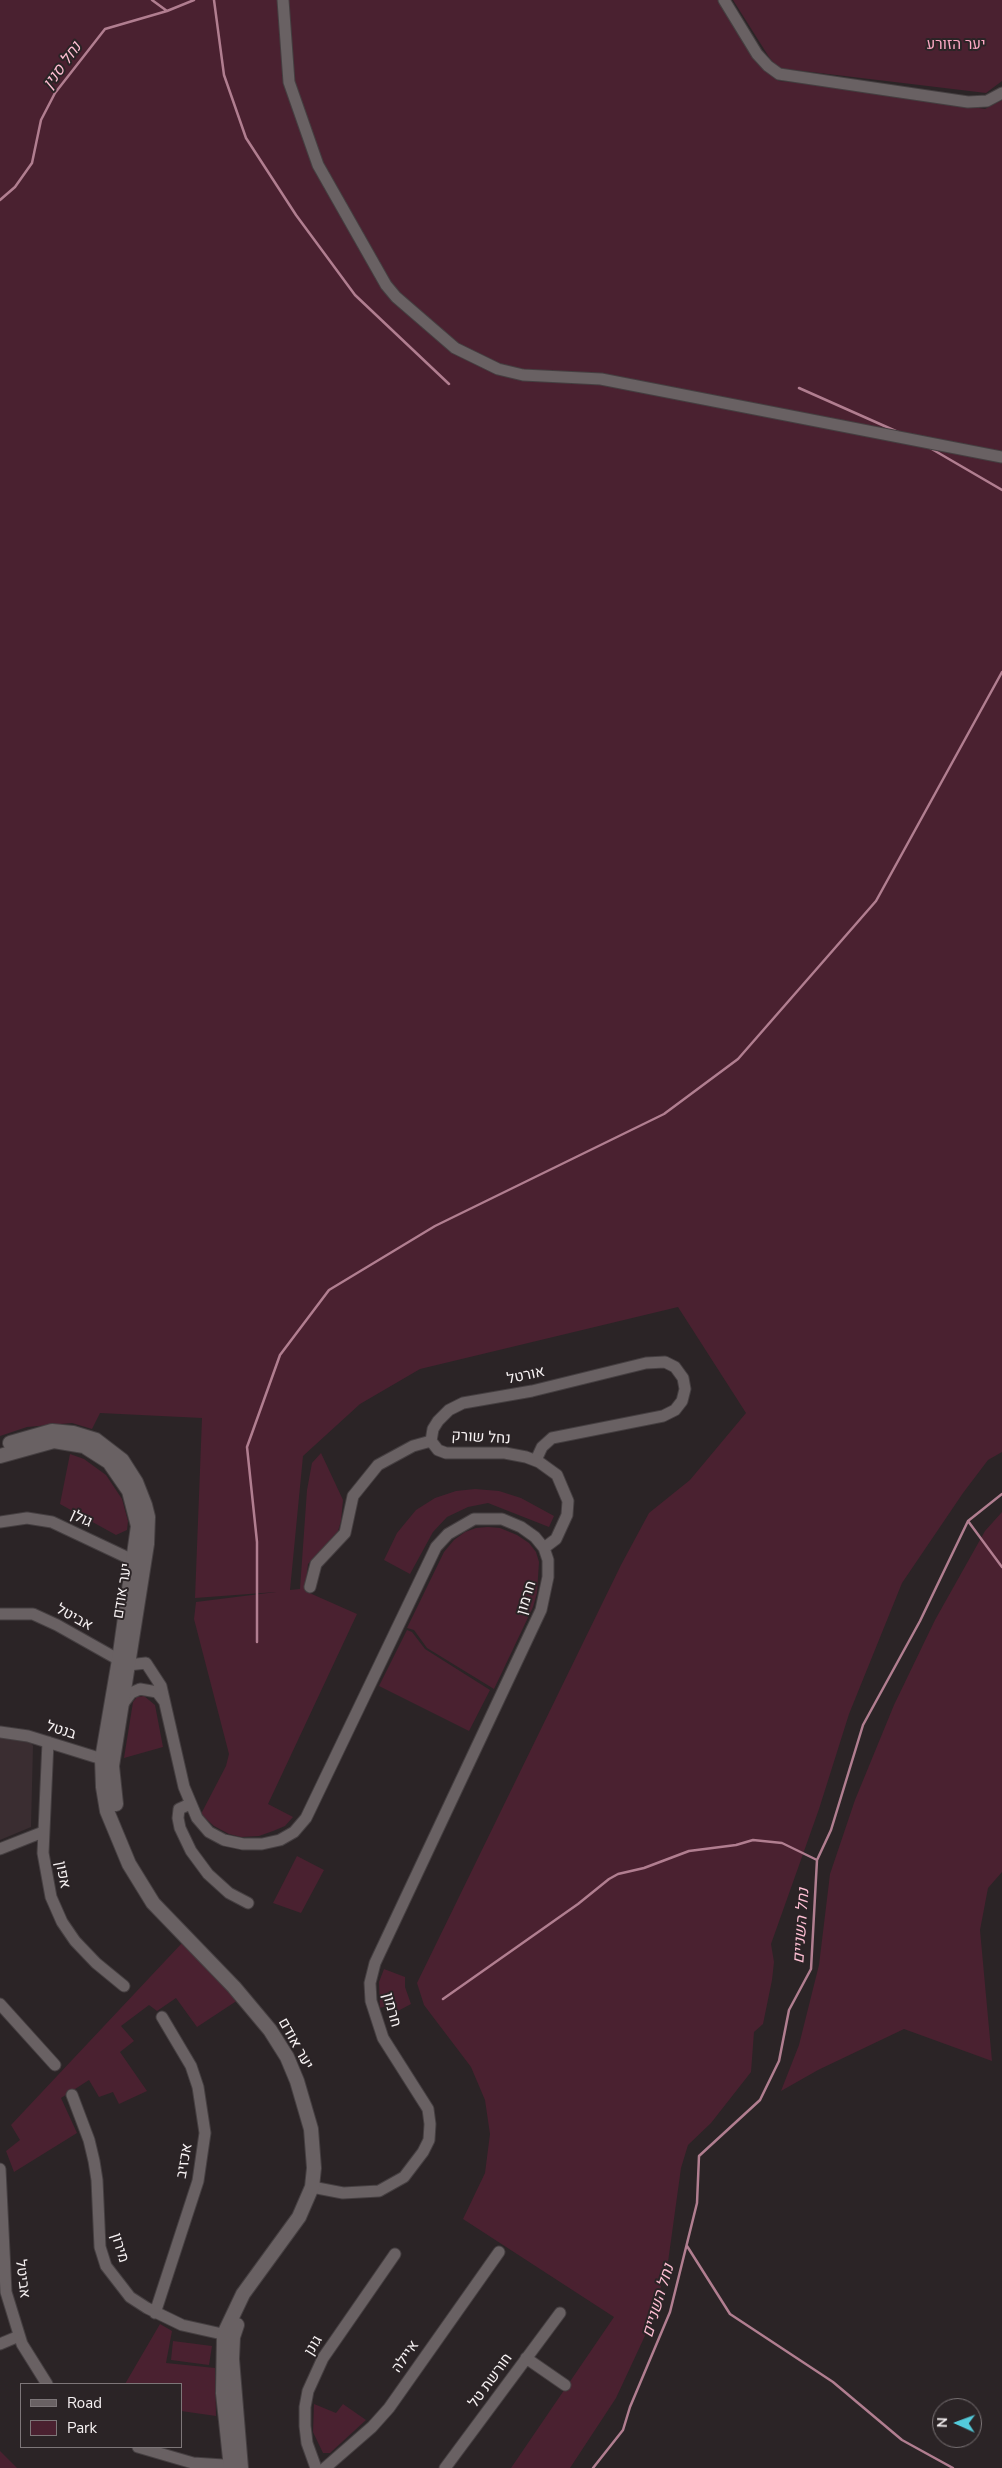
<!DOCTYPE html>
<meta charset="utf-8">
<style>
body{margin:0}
#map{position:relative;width:1002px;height:2468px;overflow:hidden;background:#2b2426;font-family:"Nunito Sans",sans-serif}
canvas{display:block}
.legend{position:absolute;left:20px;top:2383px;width:162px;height:65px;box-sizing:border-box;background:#2b2426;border:1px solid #7d7678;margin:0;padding:6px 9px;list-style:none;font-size:15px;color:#f7f2f3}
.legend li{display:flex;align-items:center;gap:10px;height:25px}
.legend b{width:25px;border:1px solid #7d7678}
.north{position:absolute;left:932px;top:2398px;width:50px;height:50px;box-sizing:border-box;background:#2b2426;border:1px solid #7d7678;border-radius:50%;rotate:272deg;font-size:14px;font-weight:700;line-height:20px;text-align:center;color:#f7f2f3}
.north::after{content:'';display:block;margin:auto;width:18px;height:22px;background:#53cbdb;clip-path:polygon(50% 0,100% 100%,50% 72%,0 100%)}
</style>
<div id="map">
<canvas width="1002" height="2468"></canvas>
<ul class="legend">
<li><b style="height:6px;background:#696163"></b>Road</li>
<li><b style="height:14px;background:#4a2130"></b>Park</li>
</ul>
<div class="north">N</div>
</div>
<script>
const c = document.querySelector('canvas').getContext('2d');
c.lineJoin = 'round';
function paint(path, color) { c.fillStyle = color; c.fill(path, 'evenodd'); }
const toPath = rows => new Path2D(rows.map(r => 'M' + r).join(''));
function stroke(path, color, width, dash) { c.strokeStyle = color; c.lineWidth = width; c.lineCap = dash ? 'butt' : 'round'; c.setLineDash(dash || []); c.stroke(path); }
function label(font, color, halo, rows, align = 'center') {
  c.font = font + ' "Nunito Sans",Heebo,sans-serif'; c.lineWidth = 4; c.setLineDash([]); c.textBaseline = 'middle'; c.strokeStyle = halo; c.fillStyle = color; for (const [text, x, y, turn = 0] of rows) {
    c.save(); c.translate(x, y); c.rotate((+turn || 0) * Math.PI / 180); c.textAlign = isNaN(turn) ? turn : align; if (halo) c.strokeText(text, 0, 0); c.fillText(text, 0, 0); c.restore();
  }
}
paint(toPath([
 [0,1738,18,1738,31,1742,33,1746,31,1827,0,1840]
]), '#3a2d31');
paint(toPath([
 [0,0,718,0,744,43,768,73,779,81,854,88,985,109,1002,100,1002,1452,988,1460,963,1493,902,1583,849,1714,819,1809,771,1944,774,1962,772,1980,763,2024,754,2032,751,2072,711,2123,688,2145,681,2168,668,2262,650,2325,616,2398,570,2468,511,2468,614,2317,463,2219,485,2173,490,2134,485,2100,471,2067,424,2005,417,1983,621,1565,649,1513,690,1480,746,1413,678,1307,420,1369,360,1404,303,1456,290,1590,300,1589,307,1490,312,1463,321,1453,343,1500,341,1521,338,1531,308,1564,305,1591,357,1614,268,1804,293,1817,285,1826,273,1831,259,1836,241,1837,229,1834,214,1826,201,1814,226,1766,229,1754,194,1619,196,1602,276,1592,195,1598,202,1418,100,1413,92,1429,72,1423,27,1427,0,1436],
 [733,0,1002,0,1002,81,986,93,778,68,769,57],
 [70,1454,84,1459,106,1475,122,1499,128,1521,127,1530,116,1535,60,1504],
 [475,1489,499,1491,521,1498,554,1516,549,1527,488,1503,468,1507,447,1517,433,1532,410,1574,384,1560,397,1533,416,1510,435,1498,456,1491],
 [1002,1512,1002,1872,988,1888,980,1930,992,2061,904,2029,818,2070,781,2091,799,2045,819,1965,830,1874,855,1800,894,1705,935,1620,985,1531],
 [488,1527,500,1528,517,1535,529,1543,536,1552,539,1562,537,1593,533,1607,494,1689,427,1648,414,1630,407,1628,444,1552,454,1540,465,1532,476,1528],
 [407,1630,412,1632,425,1649,490,1690,469,1731,379,1686],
 [144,1696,155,1705,163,1747,124,1758,133,1702,137,1697],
 [297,1856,324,1870,301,1913,273,1903],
 [182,1943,238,2000,197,2027,176,1998,157,2011,149,2005,121,2026,134,2041,120,2052,147,2091,119,2104,113,2092,99,2097,89,2080,61,2098,77,2133,14,2172,6,2151,20,2140,11,2125],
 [384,1969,405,1977,405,1987,411,2004,396,2012,393,2004,380,2008,379,1982],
 [160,2324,172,2331,166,2363,215,2368,216,2416,181,2411,181,2384,125,2384],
 [173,2341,212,2346,209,2365,171,2360],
 [314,2404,336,2413,343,2404,366,2420,330,2453,323,2453,313,2432],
 [0,2451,17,2468,0,2468]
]), '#4a2130');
stroke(toPath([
 [152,0,167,11],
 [214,0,224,75,246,138,296,215,355,295,449,384],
 [0,200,15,187,32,163,41,120,55,93,105,29,167,11,194,0],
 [799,388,898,432],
 [930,448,1002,490],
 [968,1521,1002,1567],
 [257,1642,257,1542,247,1447,280,1355,329,1290,435,1226,664,1114,738,1059,876,901,1002,672],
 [443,1999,578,1904,609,1879,618,1874,644,1868,689,1851,736,1845,753,1840,782,1843,817,1860],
 [687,2246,730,2314,833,2382,902,2440,953,2468],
 [593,2468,623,2430,630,2407,670,2312,697,2203,699,2156,760,2100,779,2061,789,2010,811,1969,817,1860,831,1830,863,1725,920,1621,968,1521,1002,1494]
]), '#b17e90', 2.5);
const minor = toPath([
 [283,0,289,82,318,165,386,285,396,297,455,348,498,369,523,375,601,379,1002,457],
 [724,0,757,54,768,66,779,74,968,102,987,101,1002,93],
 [431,1441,433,1429,438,1421,449,1410,463,1403,532,1391,646,1363,665,1362,675,1367,683,1378,685,1389,682,1401,675,1410,663,1416,552,1438,542,1447,536,1460],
 [431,1441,438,1450,446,1453,505,1453,526,1457,539,1462,557,1475,568,1501,567,1515,556,1539,544,1548],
 [0,1522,27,1518,52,1522,141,1564],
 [310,1587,316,1564,345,1533,353,1496,378,1465,413,1446,431,1441],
 [0,1614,33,1614,57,1625,128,1665,146,1663,161,1686,184,1787,197,1818,209,1832,224,1840,243,1844,262,1844,280,1840,294,1832,306,1818,436,1547,448,1534,474,1519,502,1519,521,1527,535,1537,544,1548,548,1560,548,1577,541,1610,375,1963,370,1983,371,2001,383,2038,428,2109,430,2124,429,2140,423,2152,404,2177,379,2191,343,2193,312,2187],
 [122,1705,131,1693,140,1689,157,1692,164,1701],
 [0,1732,28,1736,102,1759,111,1759],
 [48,1742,43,1853,51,1897,62,1922,75,1941,96,1963,124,1986],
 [190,1804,179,1809,178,1818,180,1828,191,1851,208,1874,229,1893,248,1903],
 [0,1849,43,1832],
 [0,2004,55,2065],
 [72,2095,89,2140,94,2161,97,2180,100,2247,106,2266,130,2297,147,2308,182,2325,231,2336],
 [0,2169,6,2292,22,2344,47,2384],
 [155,2313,198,2181,205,2133,198,2087,191,2066,162,2017],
 [0,2344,19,2336],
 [526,2358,565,2385],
 [138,2447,193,2463,239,2466],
 [316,2468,307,2443,305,2426,305,2407,308,2391,323,2358,395,2254],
 [325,2468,372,2427,389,2408,499,2252],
 [445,2468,560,2313]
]);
const tertiary = toPath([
 [10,1443,52,1431,73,1433,96,1440,122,1460,136,1482,145,1505,148,1517,147,1544,112,1766,116,1804],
 [0,1456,54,1441,84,1446,109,1462,129,1491,138,1526,119,1660,102,1759,103,1787,107,1811,129,1864,153,1903,234,1987,270,2030,287,2057,297,2081,311,2129,314,2168,312,2187,299,2217,243,2294,224,2334,223,2393,231,2468],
 [237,2325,233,2337,232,2359,241,2468]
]);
stroke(minor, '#453f41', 13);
stroke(tertiary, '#453f41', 16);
stroke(minor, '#696163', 11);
stroke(tertiary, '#696163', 14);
label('15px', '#fca9c4', '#2b2426', [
 ["יער הזורע",956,45]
]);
label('15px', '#f7f2f3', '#2b2426', [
 ["אורטל",526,1376,-12],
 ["נחל שורק",481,1438,3],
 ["גולן",81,1519,25],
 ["יער אודם",123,1591,-81],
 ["חרמון",527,1598,-73],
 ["אביטל",74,1618,29],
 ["בנטל",61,1731,17],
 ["אפון",62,1875,79],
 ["חרמון",391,2010,75],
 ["יער אודם",295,2044,61],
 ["אכזיב",185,2161,-80],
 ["מירון",119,2248,73],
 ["אביטל",22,2279,83],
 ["גונן",314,2346,-58],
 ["איילה",406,2357,-55],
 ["חורשת טל",491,2381,-54]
]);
label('italic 16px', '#fdbed2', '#2b2426', [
 ["נחל סנין",63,66,-54],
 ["נחל השניים",802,1926,-86],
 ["נחל השניים",659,2301,-73]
]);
</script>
